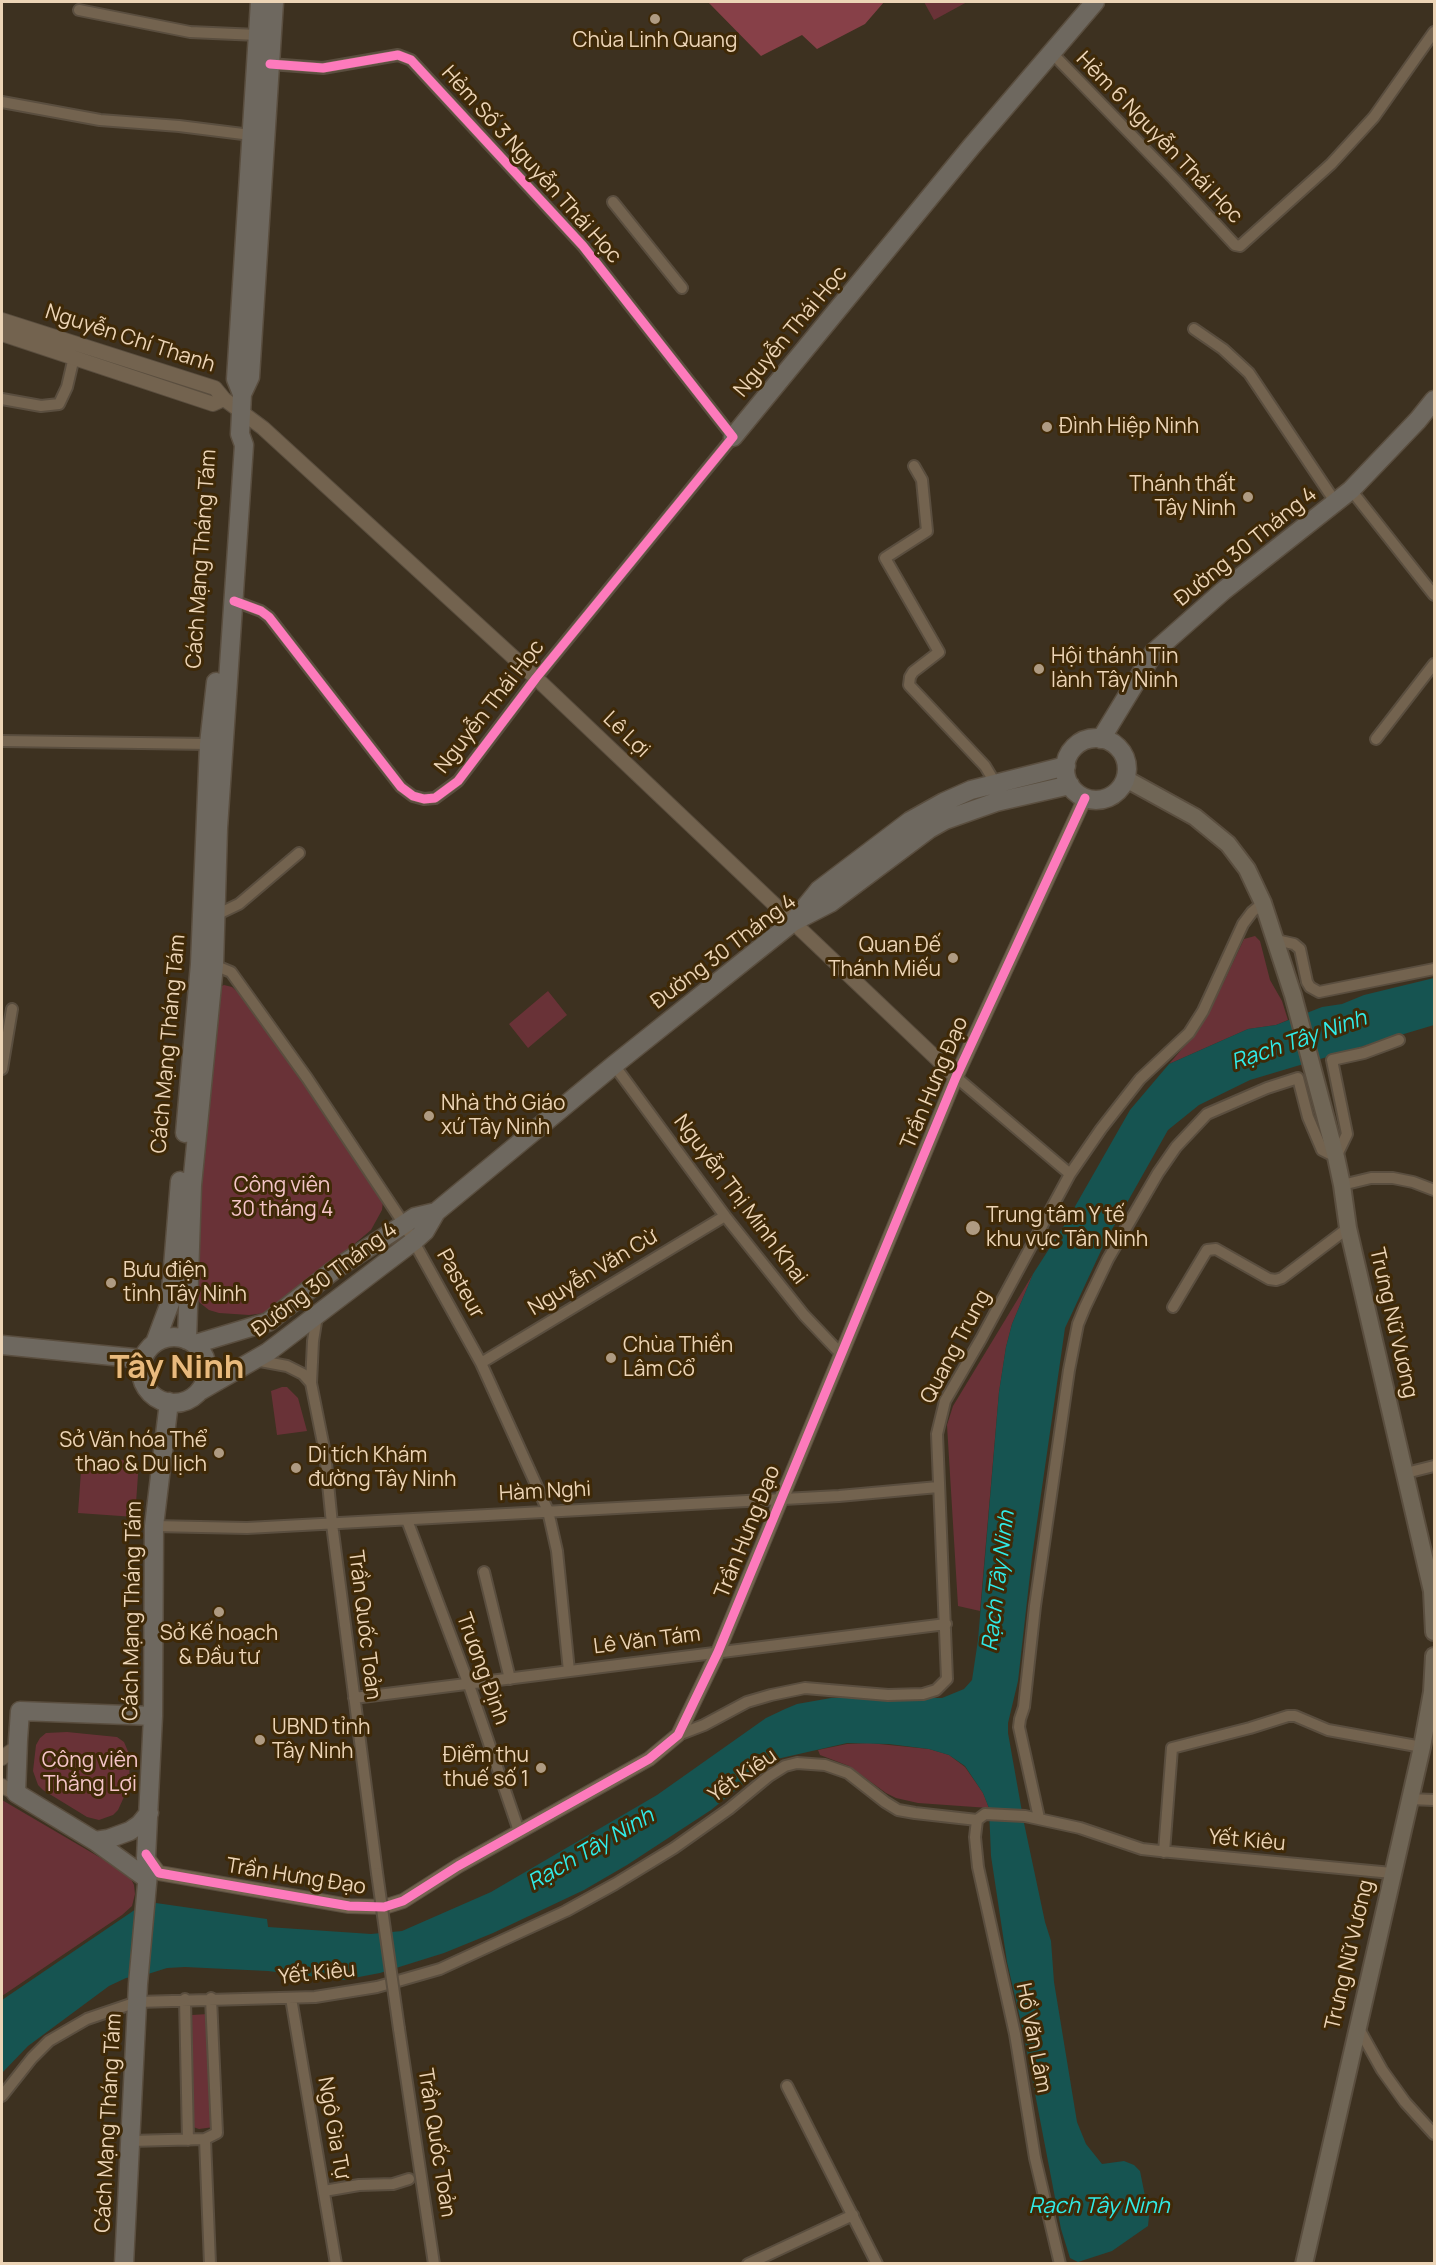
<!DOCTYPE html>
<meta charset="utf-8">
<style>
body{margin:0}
#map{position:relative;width:1436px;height:2265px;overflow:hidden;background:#3d3120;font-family:Manrope,sans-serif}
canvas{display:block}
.frame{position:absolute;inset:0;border:3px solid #ecd4b6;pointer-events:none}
</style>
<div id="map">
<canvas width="1436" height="2265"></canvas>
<div class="frame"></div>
</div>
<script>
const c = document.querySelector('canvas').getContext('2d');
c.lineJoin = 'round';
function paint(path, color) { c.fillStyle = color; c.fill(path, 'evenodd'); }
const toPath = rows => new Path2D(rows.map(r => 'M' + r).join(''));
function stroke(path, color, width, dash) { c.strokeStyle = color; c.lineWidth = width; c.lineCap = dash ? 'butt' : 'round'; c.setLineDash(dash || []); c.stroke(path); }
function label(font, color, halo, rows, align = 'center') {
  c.font = font + ' Manrope,sans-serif'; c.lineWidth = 6; c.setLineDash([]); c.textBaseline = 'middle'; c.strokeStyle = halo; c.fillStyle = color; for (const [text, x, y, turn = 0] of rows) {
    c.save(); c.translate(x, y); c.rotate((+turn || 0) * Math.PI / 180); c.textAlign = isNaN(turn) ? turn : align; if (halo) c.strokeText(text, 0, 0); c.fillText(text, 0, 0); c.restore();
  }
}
paint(toPath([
 [924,2,967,2,934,20],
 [1255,936,1260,941,1270,980,1282,1001,1288,1020,1276,1025,1248,1029,1169,1064,1194,1035,1212,1007,1244,939],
 [224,985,232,987,248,1001,383,1201,382,1210,371,1230,273,1312,249,1315,219,1313,209,1310,200,1303,194,1294,193,1278,213,1009,218,988],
 [548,991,567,1015,528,1048,509,1024],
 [1033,1274,1012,1324,1006,1347,999,1392,980,1611,958,1606,947,1425,953,1406],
 [282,1387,287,1387,298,1398,307,1431,277,1435,271,1391],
 [82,1457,139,1461,135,1517,78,1513],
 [67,1732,117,1737,124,1742,130,1756,129,1786,118,1810,113,1815,99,1820,87,1817,43,1790,38,1785,33,1771,36,1745,40,1738,46,1733],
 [869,1743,929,1749,949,1755,965,1767,983,1793,989,1808,918,1803,896,1798,886,1793,849,1766,820,1755,818,1750,847,1744],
 [2,1800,123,1871,130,1877,134,1885,135,1894,132,1906,122,1915,2,1996],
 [208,2014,214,2127,199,2129,193,2127,192,2015]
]), '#693237');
paint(toPath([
 [708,2,884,2,865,24,817,49,802,35,761,56]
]), '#874048');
paint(toPath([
 [1434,978,1434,1025,1250,1080,1199,1105,1168,1130,1106,1240,1065,1328,1032,1557,1018,1681,1008,1723,1008,1733,1024,1823,1045,1922,1051,1941,1054,1982,1077,2122,1086,2144,1102,2164,1124,2161,1134,2165,1140,2171,1149,2216,1148,2226,1145,2228,1112,2251,1078,2262,1070,2258,1061,2229,1023,2031,1007,1962,991,1856,989,1808,983,1793,965,1766,949,1755,929,1749,889,1744,847,1743,777,1759,758,1772,711,1810,627,1865,584,1890,493,1933,444,1953,380,1973,343,1980,268,1971,185,1967,167,1968,148,1974,126,1978,109,1986,28,2046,2,2073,2,2000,136,1909,156,1903,267,1919,268,1927,371,1934,402,1931,491,1892,657,1795,766,1718,785,1709,797,1704,831,1698,942,1698,964,1689,972,1680,978,1640,999,1392,1006,1347,1012,1324,1033,1274,1065,1224,1130,1110,1169,1064,1248,1029,1276,1025,1322,1007,1342,1004,1364,995]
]), '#165451');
const minor = toPath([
 [79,10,190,32,258,35],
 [1052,53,1174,179,1235,245,1240,246,1331,164,1374,117,1434,32],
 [2,102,100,120,179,126,251,135],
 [613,202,682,288],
 [1194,329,1223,349,1249,373,1336,503],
 [2,399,41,406,59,404,67,387,74,357],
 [914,466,922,480,927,531,885,558,939,652,913,672,910,677,909,685,985,766,997,786],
 [1351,490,1434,595],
 [234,601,261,611,269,617,401,787,413,796,424,799,435,798,458,781,536,678,733,437,583,246,411,60,398,55,323,68,270,64],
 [1376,739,1434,664],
 [2,741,209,744],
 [216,915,239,904,299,853],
 [1276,940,1294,944,1300,949,1307,982,1310,987,1319,992,1434,969],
 [214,965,231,972,307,1078,404,1224,481,1363,548,1511,557,1551,569,1671],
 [614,1065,725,1216,804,1315,841,1354],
 [2,1069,12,1009],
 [956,1077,1070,1174],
 [1342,1185,1371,1178,1393,1178,1413,1182,1434,1190],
 [1173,1307,1207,1250,1216,1249,1269,1279,1276,1280,1282,1278,1348,1228],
 [317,1316,313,1341,311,1383,325,1453,332,1524,377,1873],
 [255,1360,287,1366,303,1374,311,1383],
 [481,1363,725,1216],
 [1406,1473,1434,1466],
 [407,1520,469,1685,519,1831],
 [154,1526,247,1528,839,1496,938,1487],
 [484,1572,510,1679],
 [354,1698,946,1624],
 [678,1735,704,1725,747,1702,771,1695,805,1688,888,1695,923,1694,936,1690,947,1679,937,1434,945,1401,981,1339,1070,1174,1101,1129,1140,1079,1189,1033,1203,1011,1243,924,1252,912,1263,903],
 [1409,1799,1434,1800],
 [1039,1818,1019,1727,1020,1719,1024,1707,1035,1606,1069,1370,1078,1324,1085,1307,1108,1259,1158,1173,1176,1147,1207,1114,1267,1088,1298,1078,1308,1117,1322,1150,1336,1157,1347,1134,1332,1060,1364,1053,1399,1040],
 [977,1820,975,1837,978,1867,1015,2034,1035,2158,1060,2264],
 [1164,1852,1172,1748,1250,1728,1288,1716,1295,1716,1328,1730,1422,1747],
 [291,1998,336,2264],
 [185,1999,188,2140],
 [1358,2027,1382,2070,1405,2102,1434,2134],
 [399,2029,434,2264],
 [787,2086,877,2264],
 [2,2096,32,2058,49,2041,87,2019,137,2002,315,1997,377,1987,440,1969,566,1911,615,1884,674,1848,729,1809,769,1776,785,1766,797,1763,825,1765,848,1773,885,1802,898,1810,915,1813,977,1820,985,1814,1025,1816,1080,1828,1142,1849,1160,1851,1392,1873],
 [205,2139,210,2264],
 [131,2141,205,2139,217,2133,211,1998],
 [324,2191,359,2185,393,2184,409,2179],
 [748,2264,853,2215]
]);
const tertiary = toPath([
 [2,320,215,388,224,399,263,428,536,678,956,1077],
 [2,334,213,404,224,399],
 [2,1758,17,1747],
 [2,1786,16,1793],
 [147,1857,159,1873,349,1906,384,1907,403,1901,458,1866,649,1759,678,1735,718,1652,956,1077,1085,798]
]);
const secondary = toPath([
 [1126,779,1195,817,1228,844,1247,869,1263,903,1293,995,1336,1157,1342,1185,1348,1228,1432,1591,1434,1632],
 [1304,2264,1422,1747,1432,1692,1434,1656]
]);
const primary = toPath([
 [242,394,236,379,260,2],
 [733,437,971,147,1095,2],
 '1065 769a31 31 0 1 1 62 0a31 31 0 1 1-62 0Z',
 [1101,739,1154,652,1223,591,1351,490,1418,420,1434,400],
 [798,916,819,890,910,821,944,802,971,790,1066,766],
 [185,1133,200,964,209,744,216,682],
 '141 1370a33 33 0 1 1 66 0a33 33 0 1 1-66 0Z',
 [187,1340,192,1185,214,965,218,828,244,445,240,434,242,394,250,377,274,2],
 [155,1343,170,1303,180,1181],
 [195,1344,268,1322,334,1270,415,1217,436,1212],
 [2,1345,143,1359],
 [200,1391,268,1352,414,1241,425,1231,436,1212,614,1065,793,922,830,903,929,829,945,820,996,802,1070,785],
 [95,1841,108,1839,130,1831,140,1824,149,1813],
 [146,1878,95,1841,16,1793,18,1740,20,1711,153,1716],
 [124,2264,138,1984,148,1873,146,1858,153,1716,154,1526,169,1402]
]);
stroke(minor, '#5a4e3f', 14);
stroke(tertiary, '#5a4e3f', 16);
stroke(secondary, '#5a4e3f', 20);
stroke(primary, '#5a4e3f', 21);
stroke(minor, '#73634f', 10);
stroke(tertiary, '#73634f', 14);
stroke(secondary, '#706656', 16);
stroke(primary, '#6e685f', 18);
const minorBridge = toPath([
 [377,1873,399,2029]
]);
stroke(minorBridge, '#5a4e3f', 14, []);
stroke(minorBridge, '#73634f', 10);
stroke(toPath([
 [234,601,261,611,269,617,401,787,413,796,424,799,435,798,458,781,536,678,733,437,583,246,411,60,398,55,323,68,270,64],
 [146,1854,159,1873,349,1906,384,1907,403,1901,458,1866,649,1759,678,1735,718,1652,956,1077,1085,798]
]), '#fd7abc', 9);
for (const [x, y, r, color] of [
 [655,19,6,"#af9b82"],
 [1047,427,6,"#af9b82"],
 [1248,497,6,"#af9b82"],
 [1039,669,6,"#af9b82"],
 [953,958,6,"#af9b82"],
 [429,1116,6,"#af9b82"],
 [973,1228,8,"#af9b82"],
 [111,1283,6,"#af9b82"],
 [611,1358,6,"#af9b82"],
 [219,1453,6,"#af9b82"],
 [296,1468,6,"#af9b82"],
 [219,1612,6,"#af9b82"],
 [260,1740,6,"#af9b82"],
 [541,1768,6,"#af9b82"]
]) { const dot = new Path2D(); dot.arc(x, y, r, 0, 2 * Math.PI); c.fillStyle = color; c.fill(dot); stroke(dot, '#3f2907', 2); }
label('21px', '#ecd4b6', '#3f2907', [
 ["Chùa Linh Quang",655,41,"center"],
 ["Đình Hiệp Ninh",1059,427],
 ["Thánh thất",1236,485,"right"],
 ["Tây Ninh",1236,509,"right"],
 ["Hội thánh Tin",1051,657],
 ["lành Tây Ninh",1051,681],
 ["Quan Đế",941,946,"right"],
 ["Thánh Miếu",941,970,"right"],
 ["Nhà thờ Giáo",441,1104],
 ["xứ Tây Ninh",441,1128],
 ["Trung tâm Y tế",986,1216],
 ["khu vực Tân Ninh",986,1240],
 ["Bưu điện",123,1271],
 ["tỉnh Tây Ninh",123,1295],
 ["Chùa Thiền",623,1346],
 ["Lâm Cổ",623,1370],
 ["Sở Văn hóa Thể",207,1441,"right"],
 ["thao & Du lịch",207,1465,"right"],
 ["Di tích Khám",308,1456],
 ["đường Tây Ninh",308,1480],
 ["Sở Kế hoạch",219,1634,"center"],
 ["& Đầu tư",219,1658,"center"],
 ["UBND tỉnh",272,1728],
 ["Tây Ninh",272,1752],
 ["Điểm thu",529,1756,"right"],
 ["thuế số 1",529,1780,"right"]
], 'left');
label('21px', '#ecd4b6', '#3f2907', [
 ["Hẻm 6 Nguyễn Thái Học",1159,138,46],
 ["Hẻm Số 3 Nguyễn Thái Học",531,165,48],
 ["Nguyễn Thái Học",791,332,-50],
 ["Nguyễn Chí Thanh",130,339,18],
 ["Đường 30 Tháng 4",1246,547,-39],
 ["Cách Mạng Tháng Tám",202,559,-86],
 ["Nguyễn Thái Học",490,707,-52],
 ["Lê Lợi",626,735,44],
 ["Đường 30 Tháng 4",724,952,-37],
 ["Cách Mạng Tháng Tám",169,1044,-85],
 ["Trần Hưng Đạo",935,1083,-67],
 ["Nguyễn Thị Minh Khai",740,1200,53],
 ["Nguyễn Văn Cừ",593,1273,-31],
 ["Đường 30 Tháng 4",325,1280,-37],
 ["Pasteur",460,1284,61],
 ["Trưng Nữ Vương",1393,1323,77],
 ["Quang Trung",956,1347,-62],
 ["Hàm Nghi",545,1492,-3],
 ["Trần Hưng Đạo",748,1532,-68],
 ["Cách Mạng Tháng Tám",133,1611,-89],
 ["Trần Quốc Toản",364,1625,83],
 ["Lê Văn Tám",647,1641,-7],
 ["Trương Định",482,1669,70],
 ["Yết Kiêu",743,1776,-35],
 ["Yết Kiêu",1247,1841,5],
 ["Trần Hưng Đạo",296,1877,9],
 ["Trưng Nữ Vương",1350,1955,-77],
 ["Yết Kiêu",317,1974,-6],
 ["Hồ Văn Lâm",1033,2038,79],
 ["Cách Mạng Tháng Tám",109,2123,-87],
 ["Ngô Gia Tự",333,2128,80],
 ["Trần Quốc Toản",436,2143,81]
]);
label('21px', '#f5c5c9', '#3f2907', [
 ["Công viên",282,1186],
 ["30 tháng 4",282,1210],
 ["Công viên",90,1761],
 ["Thắng Lợi",90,1785]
]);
label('italic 22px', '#30ebe8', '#3f2907', [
 ["Rạch Tây Ninh",1299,1041,-19],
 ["Rạch Tây Ninh",999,1581,-83],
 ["Rạch Tây Ninh",591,1850,-30],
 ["Rạch Tây Ninh",1099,2207]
]);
label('bold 33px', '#e9ba7d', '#3f2907', [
 ["Tây Ninh",177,1369]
]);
</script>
